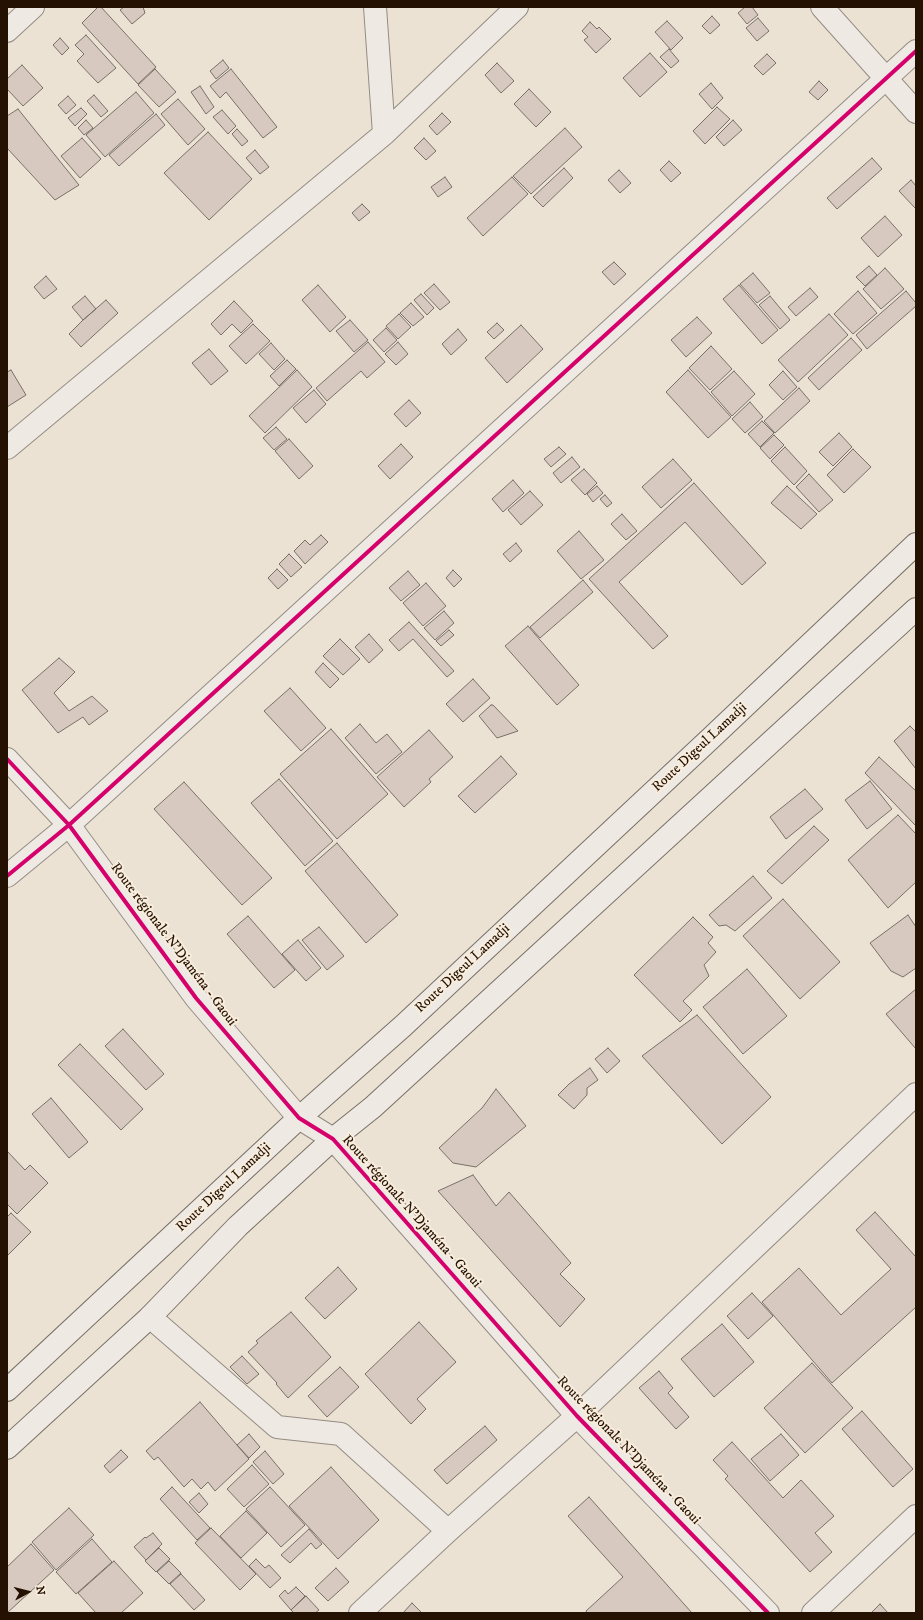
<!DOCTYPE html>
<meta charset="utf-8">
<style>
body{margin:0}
#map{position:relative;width:923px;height:1620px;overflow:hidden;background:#ebe2d4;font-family:"IM FELL DW Pica",serif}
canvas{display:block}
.frame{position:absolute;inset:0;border:8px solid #241102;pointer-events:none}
.north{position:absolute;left:8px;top:1572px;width:40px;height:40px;-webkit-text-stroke:3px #f8eddd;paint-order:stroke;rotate:83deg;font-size:11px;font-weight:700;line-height:16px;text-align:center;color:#241102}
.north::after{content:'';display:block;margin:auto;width:14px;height:18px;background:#241102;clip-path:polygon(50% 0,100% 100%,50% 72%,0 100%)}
</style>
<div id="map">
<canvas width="923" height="1620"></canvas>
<div class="frame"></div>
<div class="north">N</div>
</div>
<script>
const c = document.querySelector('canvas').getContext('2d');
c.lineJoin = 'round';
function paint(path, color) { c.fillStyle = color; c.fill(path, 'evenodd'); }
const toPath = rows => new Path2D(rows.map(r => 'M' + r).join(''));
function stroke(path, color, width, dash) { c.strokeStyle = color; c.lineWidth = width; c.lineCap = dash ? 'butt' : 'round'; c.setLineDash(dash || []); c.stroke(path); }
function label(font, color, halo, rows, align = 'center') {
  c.font = font + ' "IM FELL DW Pica",serif'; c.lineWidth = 4; c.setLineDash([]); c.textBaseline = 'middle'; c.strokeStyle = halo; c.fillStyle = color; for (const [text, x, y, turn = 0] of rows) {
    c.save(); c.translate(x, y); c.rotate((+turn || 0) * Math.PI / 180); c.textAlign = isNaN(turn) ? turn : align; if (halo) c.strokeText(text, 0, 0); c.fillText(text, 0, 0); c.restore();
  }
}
const building = toPath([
 [98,7,101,7,156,67,138,84,82,23,98,7],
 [124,7,143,7,145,13,132,24,120,10,124,7],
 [745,7,752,7,758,15,747,24,738,13,745,7],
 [712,16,720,25,710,34,702,26,712,16],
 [758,18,769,31,757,41,746,28,758,18],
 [667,21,683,38,671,50,655,32,667,21],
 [590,22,597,29,599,27,611,39,596,53,584,40,588,37,582,31,590,22],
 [86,35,116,68,98,83,77,61,84,54,75,45,86,35],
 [60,38,69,48,62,55,53,45,60,38],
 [669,49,679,61,671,68,660,57,669,49],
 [650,53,667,72,640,97,623,78,650,53],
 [767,54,776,63,763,75,754,66,767,54],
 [223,60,229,68,216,79,210,71,223,60],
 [497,63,514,81,501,93,485,75,497,63],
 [22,65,43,88,23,106,7,89,7,79,22,65],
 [155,69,176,92,159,107,138,85,155,69],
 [231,69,277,127,263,138,226,92,220,98,210,86,231,69],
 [819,81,828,90,818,100,809,92,819,81],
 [711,83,723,98,712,109,699,94,711,83],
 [200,86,214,107,206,114,191,92,200,86],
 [529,89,551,112,536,127,514,104,529,89],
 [136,92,154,113,105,157,86,135,136,92],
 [94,95,108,111,101,117,87,101,94,95],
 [68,96,76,105,66,114,58,105,68,96],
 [178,99,205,129,188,145,161,114,178,99],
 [717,107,730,119,705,144,693,131,717,107],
 [81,108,87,114,75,126,68,118,81,108],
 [18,109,79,185,55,200,7,148,7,116,18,109],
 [222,110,236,126,228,134,213,117,222,110],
 [442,113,451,122,437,135,429,126,442,113],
 [156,114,165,125,119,166,109,155,156,114],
 [86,120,93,128,84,135,78,128,86,120],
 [733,120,742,130,724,146,716,137,733,120],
 [565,128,582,147,531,194,513,176,565,128],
 [237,129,248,141,242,146,232,134,237,129],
 [208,132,252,179,209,220,164,173,208,132],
 [82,138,101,159,80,178,61,156,82,138],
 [424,138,436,151,426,160,414,148,424,138],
 [255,150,269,167,260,174,246,158,255,150],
 [872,158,882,169,837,209,827,198,872,158],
 [669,161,681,173,671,182,660,170,669,161],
 [564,168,573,178,543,207,533,197,564,168],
 [619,170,631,183,620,193,608,180,619,170],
 [445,177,452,187,438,197,431,187,445,177],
 [512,177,528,194,483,236,467,218,512,177],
 [911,180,916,186,916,209,899,191,911,180],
 [362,204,370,212,359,221,352,213,362,204],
 [885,216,902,235,878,257,861,238,885,216],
 [614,262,626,274,614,285,602,272,614,262],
 [869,266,877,275,865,286,856,277,869,266],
 [885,268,904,289,881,309,863,289,885,268],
 [753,273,770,293,757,303,740,284,753,273],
 [46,276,57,289,44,299,34,287,46,276],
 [434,284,450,302,440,310,424,293,434,284],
 [318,285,346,317,330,332,302,300,318,285],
 [739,285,778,330,762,344,723,299,739,285],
 [810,288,818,297,796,316,788,307,810,288],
 [858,291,877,313,853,334,834,314,858,291],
 [906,291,916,303,916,306,867,349,856,335,906,291],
 [421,294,434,308,427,315,414,300,421,294],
 [85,296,96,309,83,320,72,307,85,296],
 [770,296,790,320,780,329,759,305,770,296],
 [106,300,118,313,81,347,69,334,83,320,106,300],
 [234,301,253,321,241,333,232,324,221,335,211,324,234,301],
 [411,303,424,317,413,326,400,313,411,303],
 [399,314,411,327,398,339,386,326,399,314],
 [829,314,848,335,798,382,778,360,829,314],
 [697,317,712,333,686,357,671,340,697,317],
 [350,320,368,340,354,352,336,331,350,320],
 [497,323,504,330,494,339,487,332,497,323],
 [253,324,270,341,246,364,229,346,253,324],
 [521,325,543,349,507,383,485,358,521,325],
 [386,328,397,340,384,352,373,340,386,328],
 [458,329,467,340,451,355,442,344,458,329],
 [851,338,862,350,819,390,808,378,851,338],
 [368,342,385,362,367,378,361,371,327,401,316,388,368,342],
 [398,342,408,354,396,365,385,354,398,342],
 [271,343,285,359,274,370,259,354,271,343],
 [711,346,732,369,710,390,689,368,711,346],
 [209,349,228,371,211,385,192,363,209,349],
 [287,360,296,369,279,386,270,376,287,360],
 [11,370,26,395,7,407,7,372,11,370],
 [297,370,312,387,265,433,249,416,297,370],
 [688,370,731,417,708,438,666,392,688,370],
 [734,371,755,394,732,416,711,392,734,371],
 [783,371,797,387,783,400,769,385,783,371],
 [799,388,810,401,775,433,764,421,799,388],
 [314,390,326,404,306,423,293,408,314,390],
 [409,400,421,413,406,427,394,414,409,400],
 [750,402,763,417,745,433,732,419,750,402],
 [762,421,774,433,760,447,748,434,762,421],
 [276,427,287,439,274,450,263,438,276,427],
 [839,433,852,447,833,466,819,452,839,433],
 [774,435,784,445,770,459,760,448,774,435],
 [289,439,313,466,299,479,275,451,289,439],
 [401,444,413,457,390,479,378,466,401,444],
 [559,447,566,454,551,467,544,459,559,447],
 [785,447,807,471,794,485,771,461,785,447],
 [853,449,871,467,844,493,827,475,853,449],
 [572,457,580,467,561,483,553,473,572,457],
 [673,459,692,480,661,508,642,487,673,459],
 [584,469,597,483,585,495,571,480,584,469],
 [809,474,833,500,819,512,796,487,809,474],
 [513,480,524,493,503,512,492,499,513,480],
 [694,483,766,563,742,585,685,522,619,582,668,636,653,649,589,579,694,483],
 [597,486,603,493,593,502,587,494,597,486],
 [787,486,817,514,801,529,771,503,787,486],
 [530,491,543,505,521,525,508,510,530,491],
 [605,495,612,503,607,507,600,499,605,495],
 [622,514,637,531,626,540,611,524,622,514],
 [579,531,604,560,581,579,557,551,579,531],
 [321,535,328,542,305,564,294,551,305,540,310,545,321,535],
 [516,543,522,551,510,562,503,554,516,543],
 [289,554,302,567,291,577,279,564,289,554],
 [277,569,288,580,278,589,268,578,277,569],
 [453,570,462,579,454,587,446,578,453,570],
 [408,571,420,585,401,601,389,588,408,571],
 [583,580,593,592,540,638,530,627,583,580],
 [426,583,446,606,423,626,403,603,426,583],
 [444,611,454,623,435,640,424,628,444,611],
 [409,622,454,671,447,677,413,639,399,651,389,640,409,622],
 [528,626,579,685,557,705,505,646,528,626],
 [449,630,454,635,441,646,436,641,449,630],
 [369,634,383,650,369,663,355,647,369,634],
 [340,639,360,659,343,675,323,656,340,639],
 [59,658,75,672,54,693,69,711,92,696,108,711,89,725,83,717,58,733,22,690,59,658],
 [323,663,339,679,330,688,315,672,323,663],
 [473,679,490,698,463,722,446,704,473,679],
 [290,688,326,728,301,751,264,711,290,688],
 [491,705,493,705,518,731,497,738,479,716,491,705],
 [360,724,376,743,387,734,402,752,376,774,345,738,360,724],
 [910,726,916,732,916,769,894,741,910,726],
 [331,729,388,794,337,839,280,774,331,729],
 [429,730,453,757,429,779,431,782,404,807,377,777,429,730],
 [501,756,517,774,475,813,458,796,501,756],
 [879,757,916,791,916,826,865,773,879,757],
 [279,779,333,841,305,866,251,803,279,779],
 [870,781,892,809,867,829,845,800,870,781],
 [184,782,272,878,242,905,154,809,184,782],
 [805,789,823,809,786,839,770,817,805,789],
 [898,815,916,834,916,882,888,908,848,860,898,815],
 [814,826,829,840,782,884,767,871,814,826],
 [337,843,398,915,366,943,305,871,337,843],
 [753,876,772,898,735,931,726,925,719,926,709,915,753,876],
 [783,899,840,962,800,999,743,936,783,899],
 [908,915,916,927,916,968,903,977,891,971,870,943,908,915],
 [248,916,295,970,274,988,227,934,248,916],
 [693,917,713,937,708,943,716,952,704,965,709,976,683,1001,692,1010,680,1022,634,975,693,917],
 [319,927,344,956,327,970,302,940,319,927],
 [298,940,321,968,306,981,282,954,298,940],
 [747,969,787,1016,743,1054,703,1007,747,969],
 [916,989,916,1049,886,1014,916,989],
 [697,1015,771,1097,722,1144,642,1056,697,1015],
 [123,1029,164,1074,146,1090,105,1046,123,1029],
 [80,1044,143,1109,121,1130,58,1065,80,1044],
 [608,1048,620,1061,607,1073,595,1059,608,1048],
 [590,1068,598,1080,587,1088,587,1095,574,1109,558,1095,569,1084,590,1068],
 [496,1089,526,1126,476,1167,453,1163,439,1148,482,1108,496,1089],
 [51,1098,88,1142,69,1158,32,1114,51,1098],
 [7,1151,25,1170,30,1165,48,1183,17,1214,7,1204,7,1151],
 [473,1175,496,1206,509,1192,571,1263,560,1274,585,1299,560,1327,438,1191,473,1175],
 [875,1212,916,1257,916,1307,832,1383,762,1302,799,1268,841,1315,891,1269,856,1230,875,1212],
 [11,1213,31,1232,7,1256,7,1217,11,1213],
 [338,1267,357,1289,325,1319,305,1298,338,1267],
 [752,1293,773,1316,748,1339,727,1316,752,1293],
 [291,1312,331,1357,288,1398,276,1384,277,1383,248,1352,258,1343,256,1341,291,1312],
 [419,1322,456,1362,417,1399,426,1409,411,1424,365,1374,419,1322],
 [722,1324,754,1362,714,1397,681,1359,722,1324],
 [242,1356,259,1374,247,1384,230,1367,242,1356],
 [812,1363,853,1408,805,1453,764,1408,812,1363],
 [340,1367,359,1387,327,1417,308,1396,340,1367],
 [659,1371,673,1388,668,1393,689,1417,676,1429,639,1388,659,1371],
 [200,1402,249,1459,215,1491,208,1482,201,1489,192,1479,184,1487,158,1457,154,1460,146,1451,200,1402],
 [862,1411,913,1469,893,1487,842,1429,862,1411],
 [485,1426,497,1440,447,1484,434,1470,485,1426],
 [249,1434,260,1447,249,1458,237,1445,249,1434],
 [781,1434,799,1455,770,1481,751,1459,781,1434],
 [732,1442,783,1498,801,1480,834,1516,815,1533,832,1552,810,1572,725,1479,728,1476,713,1460,732,1442],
 [121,1450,128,1457,110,1473,104,1466,121,1450],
 [265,1451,284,1474,273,1484,253,1462,265,1451],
 [252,1465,269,1484,244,1507,227,1489,252,1465],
 [331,1467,379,1520,338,1559,289,1506,331,1467],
 [172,1487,210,1528,197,1540,160,1499,172,1487],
 [270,1487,305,1525,281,1547,246,1509,270,1487],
 [199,1493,208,1504,199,1513,189,1502,199,1493],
 [589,1497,692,1613,587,1613,586,1611,623,1577,568,1516,589,1497],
 [69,1508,94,1535,56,1570,32,1542,69,1508],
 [246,1511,267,1533,241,1558,220,1536,246,1511],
 [211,1528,256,1574,240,1590,195,1543,211,1528],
 [309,1529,322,1544,316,1549,311,1543,290,1563,281,1555,309,1529],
 [153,1533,162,1544,146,1560,134,1547,145,1537,146,1538,153,1533],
 [92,1539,112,1562,76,1594,56,1572,92,1539],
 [31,1544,54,1570,7,1613,7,1567,31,1544],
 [159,1548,170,1559,156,1572,145,1561,159,1548],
 [256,1559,265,1568,269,1565,281,1578,270,1588,249,1566,256,1559],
 [114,1561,143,1593,121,1613,96,1613,78,1593,114,1561],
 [169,1561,181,1573,169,1584,157,1572,169,1561],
 [336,1568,349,1582,328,1601,315,1588,336,1568],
 [181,1574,205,1600,194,1610,170,1584,181,1574],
 [296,1587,305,1596,291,1610,279,1596,285,1590,288,1594,296,1587],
 [306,1596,319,1610,315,1613,294,1613,291,1610,306,1596],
 [412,1603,422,1613,403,1613,412,1603],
 [880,1604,888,1613,871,1613,880,1604]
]);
paint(building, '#d7c9bf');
stroke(building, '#787067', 1);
const minor = toPath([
 [375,7,384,134],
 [822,7,916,112],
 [7,31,33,7],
 [7,448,384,134,517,7],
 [7,759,69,825,196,998,299,1118],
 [7,876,69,825,916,51],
 [150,1317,277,1427,341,1434,448,1531],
 [360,1613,448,1531,577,1416,916,1094],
 [813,1613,916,1516]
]);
const tertiary = toPath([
 [299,1118,333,1139,577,1416,768,1613]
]);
const secondary = toPath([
 [7,1390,299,1118,403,1026,710,739,916,544],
 [7,1448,150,1317,238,1226,333,1139,373,1107,916,609]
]);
stroke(minor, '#948c83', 24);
stroke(tertiary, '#948c83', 24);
stroke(secondary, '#787067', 24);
stroke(minor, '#eeeae3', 22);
stroke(tertiary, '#eeeae3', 22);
stroke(secondary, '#eeeae3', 22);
stroke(toPath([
 [7,759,69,825,196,998,299,1118,333,1139,577,1416,768,1613],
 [7,876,69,825,916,51]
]), '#d6006c', 4);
label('14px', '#241102', '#f8eddd', [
 ["Route Digeul Lamadji",700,748,-43],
 ["Route régionale N'Djaména - Gaoui",173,945,53],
 ["Route Digeul Lamadji",463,969,-43],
 ["Route Digeul Lamadji",224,1188,-43],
 ["Route régionale N'Djaména - Gaoui",411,1212,48],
 ["Route régionale N'Djaména - Gaoui",628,1451,46]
]);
</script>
